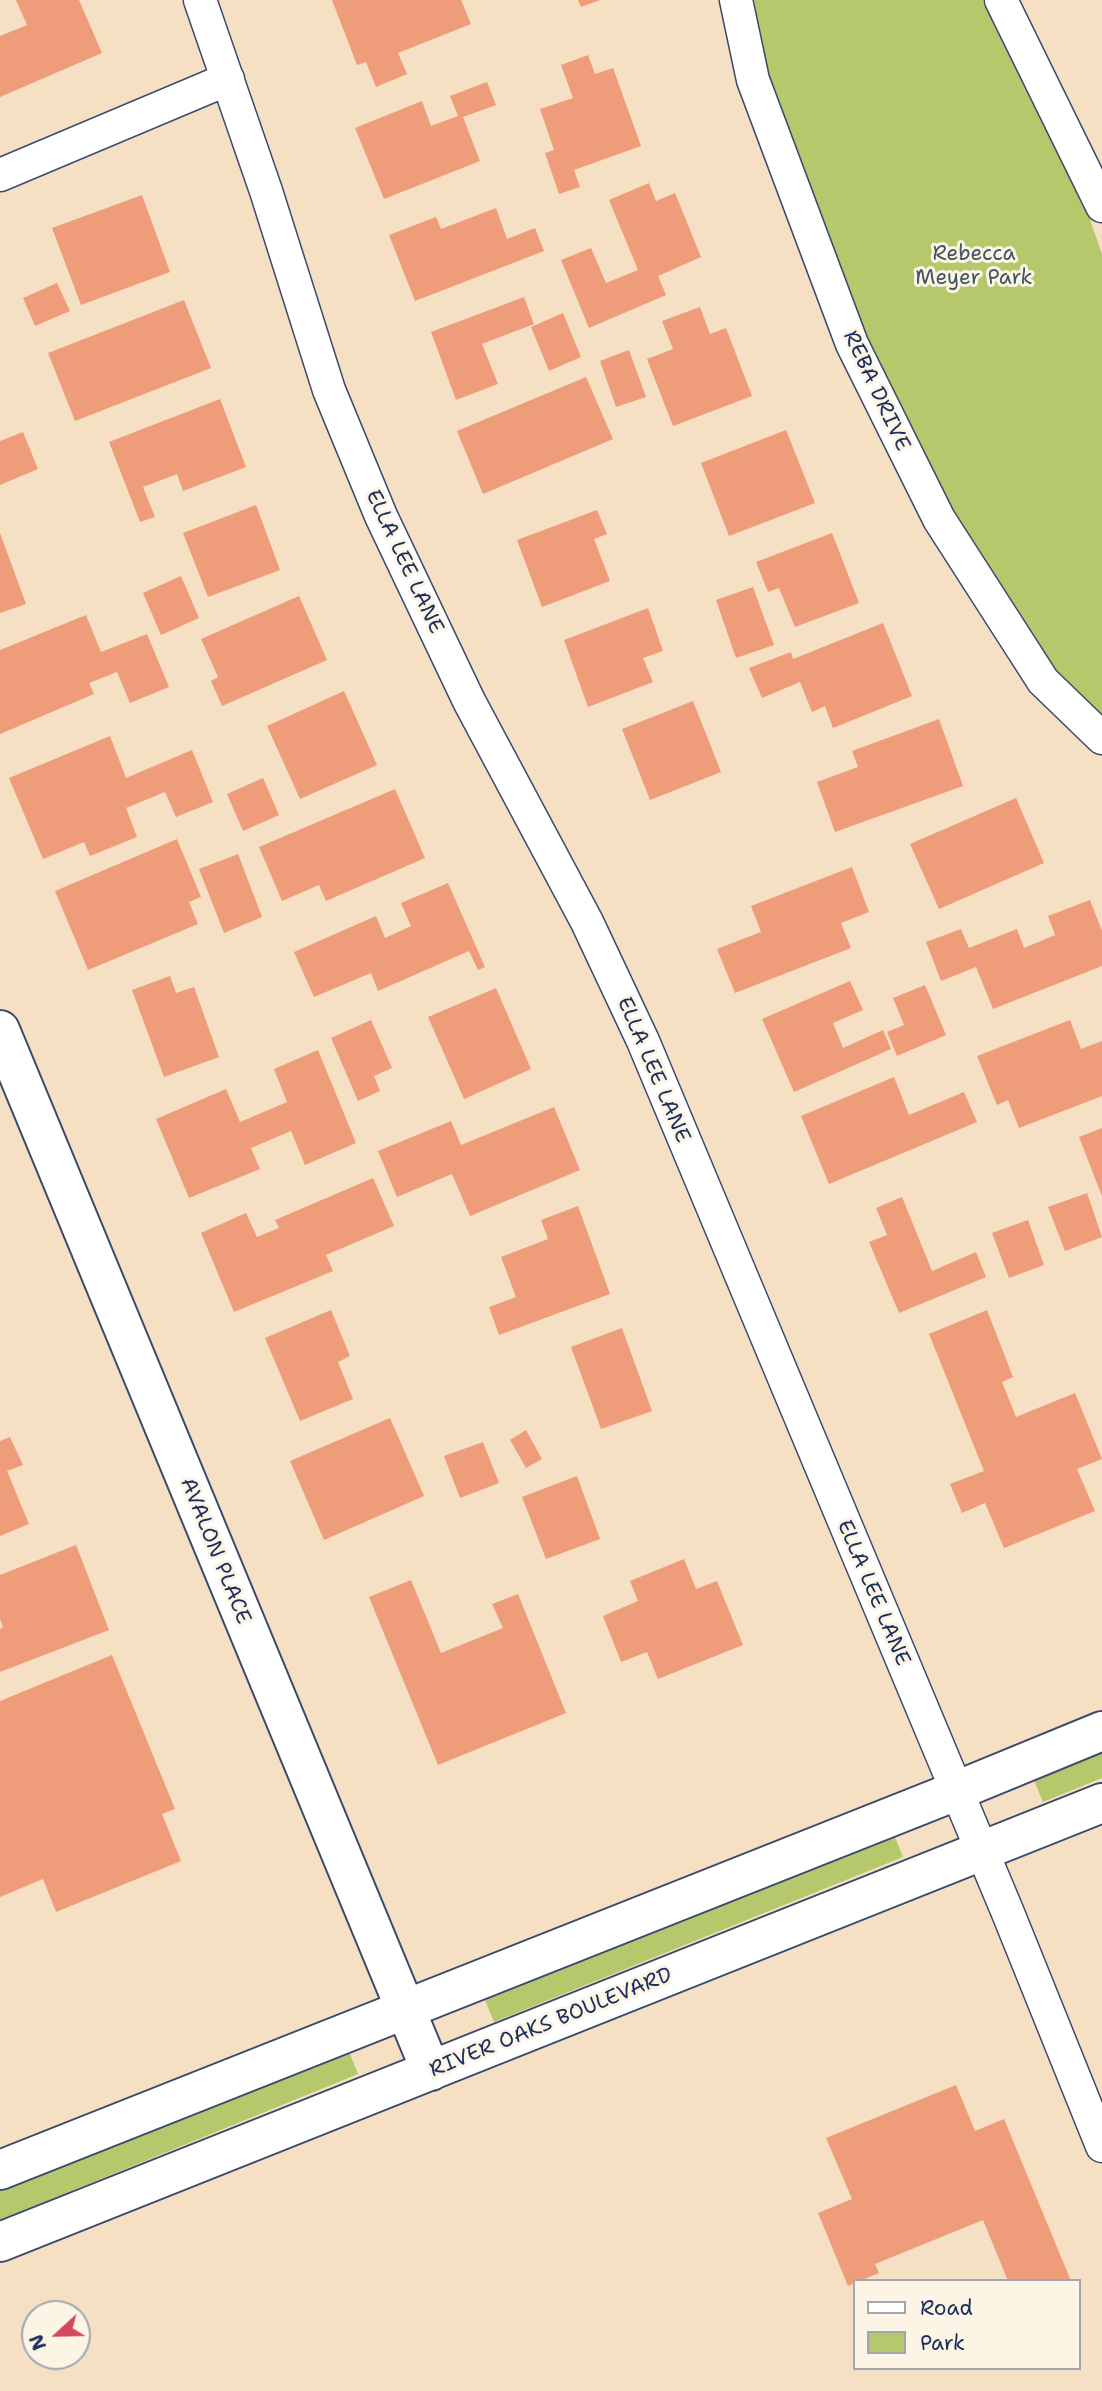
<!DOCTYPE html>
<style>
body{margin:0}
#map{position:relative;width:1102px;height:2391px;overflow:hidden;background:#f5e0c4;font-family:"Shantell Sans",sans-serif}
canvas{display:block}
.legend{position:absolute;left:853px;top:2279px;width:228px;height:91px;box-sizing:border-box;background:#fcf5e5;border:2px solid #a2a6af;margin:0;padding:9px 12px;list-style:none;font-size:21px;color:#1b2f5e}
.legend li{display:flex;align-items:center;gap:14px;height:35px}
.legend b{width:35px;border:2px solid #a2a6af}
.north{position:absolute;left:21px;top:2300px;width:70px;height:70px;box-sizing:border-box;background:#fcf5e5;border:2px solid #a2a6af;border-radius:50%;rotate:248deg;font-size:19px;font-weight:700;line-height:28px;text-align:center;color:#1b2f5e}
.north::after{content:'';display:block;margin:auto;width:24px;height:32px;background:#d1495b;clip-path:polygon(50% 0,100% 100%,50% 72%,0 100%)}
</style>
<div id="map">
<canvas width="1102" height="2391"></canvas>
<ul class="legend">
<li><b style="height:9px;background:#fff"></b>Road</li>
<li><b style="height:19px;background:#b5c96c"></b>Park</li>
</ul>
<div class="north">N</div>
</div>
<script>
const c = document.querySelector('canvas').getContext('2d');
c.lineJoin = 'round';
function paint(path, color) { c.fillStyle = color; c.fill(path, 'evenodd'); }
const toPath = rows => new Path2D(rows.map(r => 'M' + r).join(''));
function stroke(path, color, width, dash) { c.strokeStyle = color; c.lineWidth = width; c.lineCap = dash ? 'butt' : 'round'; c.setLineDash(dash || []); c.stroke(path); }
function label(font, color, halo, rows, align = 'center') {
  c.font = font + ' "Shantell Sans",sans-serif'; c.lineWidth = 6; c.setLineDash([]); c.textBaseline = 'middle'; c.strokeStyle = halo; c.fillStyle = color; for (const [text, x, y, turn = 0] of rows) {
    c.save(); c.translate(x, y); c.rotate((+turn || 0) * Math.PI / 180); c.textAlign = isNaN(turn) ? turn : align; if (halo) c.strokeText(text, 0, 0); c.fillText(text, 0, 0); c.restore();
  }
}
paint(toPath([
 [753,0,983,0,1088,214,1102,254,1102,715,1056,671,953,511,866,337,769,75],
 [1102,1744,1102,1778,1043,1802,1031,1773],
 [891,1827,903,1857,494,2022,482,1993],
 [346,2044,358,2074,0,2220,0,2185]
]), '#b5c96c');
paint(toPath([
 [16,0,79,0,102,53,0,97,0,36,27,25],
 [332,0,461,0,471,24,398,53,407,74,376,87,366,62,357,65],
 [578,0,600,0,581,7],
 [588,55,595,74,613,68,641,146,574,170,580,187,559,194,545,153,554,150,540,109,573,98,561,65],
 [487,82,496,105,463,117,480,161,384,199,355,128,422,101,431,126,458,116,450,96],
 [649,183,656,201,675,193,701,257,658,276,666,295,589,328,561,260,591,248,606,283,638,270,609,200],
 [142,195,170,272,81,305,52,228],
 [496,208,507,239,535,228,544,251,415,301,389,235,436,217,441,229],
 [57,283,70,311,35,326,23,298],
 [524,297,534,324,482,344,498,384,456,400,431,332],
 [184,300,211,368,75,421,48,353],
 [700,307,710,334,726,328,752,396,673,426,647,359,673,349,662,321],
 [563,313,581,357,549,371,531,327],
 [629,350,646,397,616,407,600,361],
 [586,377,613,439,483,494,457,431],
 [220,399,246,467,183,491,177,474,143,487,155,517,140,522,109,442],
 [786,430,815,503,729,536,701,463],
 [23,432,38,469,0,485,0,441],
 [256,505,280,570,208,597,183,533],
 [597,510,607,534,594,539,610,581,542,607,517,540],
 [0,533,26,604,0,613],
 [832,533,859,603,795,627,779,588,768,592,756,562],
 [181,576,199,618,161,635,143,593],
 [753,587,774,645,736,658,716,600],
 [299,596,327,660,222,706,211,681,218,677,201,639],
 [648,608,663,651,643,658,653,682,588,707,564,640],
 [86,615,101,652,147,634,169,687,130,703,117,672,89,683,94,694,0,734,0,650],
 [883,623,912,696,833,728,825,706,812,712,800,682,762,698,749,668,791,652,793,659],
 [344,691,377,765,300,799,267,726],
 [693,701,721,772,650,800,622,729],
 [939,719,963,786,835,832,817,782,858,767,852,751],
 [110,736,126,778,192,750,213,802,176,817,165,792,126,808,137,837,90,856,84,842,43,859,9,778],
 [263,778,279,815,243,831,227,794],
 [395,789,425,858,326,901,319,885,282,901,259,847],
 [1016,798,1044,863,939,909,910,844],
 [177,839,201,897,189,902,198,924,88,970,55,891],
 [238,854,262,917,224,933,199,869],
 [852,867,869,912,841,923,851,948,735,993,717,949,761,932,751,906],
 [448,883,485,967,478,970,469,951,378,991,371,973,314,997,294,952,376,916,385,938,411,926,401,903],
 [1090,900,1102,931,1102,966,993,1009,976,967,941,981,926,942,961,929,969,948,1017,929,1024,948,1055,935,1048,916],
 [170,976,176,993,194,987,219,1057,164,1077,132,990],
 [850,981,863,1010,833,1023,843,1048,883,1030,891,1049,794,1092,762,1019],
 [925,985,946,1035,897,1056,887,1032,904,1025,893,998],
 [496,988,531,1069,464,1099,428,1017],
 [371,1020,392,1068,374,1076,380,1091,358,1101,331,1038],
 [1070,1020,1081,1049,1102,1041,1102,1096,1019,1128,1008,1100,997,1105,977,1056],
 [318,1050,356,1143,305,1165,291,1131,251,1148,260,1169,189,1198,156,1119,226,1089,240,1122,287,1102,274,1069],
 [894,1077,909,1115,964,1092,977,1122,829,1184,801,1116],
 [554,1107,580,1170,470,1216,452,1174,397,1197,378,1151,451,1121,461,1145],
 [1102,1128,1102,1196,1079,1137],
 [373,1178,394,1226,326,1255,333,1271,234,1312,201,1233,246,1213,257,1237,279,1228,275,1220],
 [1087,1193,1102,1237,1065,1251,1048,1207],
 [902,1197,932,1271,976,1252,986,1277,899,1313,869,1242,887,1235,876,1208],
 [578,1206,610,1294,499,1335,489,1307,516,1297,501,1257,548,1239,541,1220],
 [1028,1220,1044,1265,1009,1278,992,1233],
 [331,1310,350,1356,338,1362,353,1399,300,1421,265,1338],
 [987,1310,1013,1377,1002,1382,1016,1417,1075,1393,1102,1459,1077,1469,1095,1511,1004,1548,985,1503,962,1513,950,1484,984,1471,929,1334],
 [622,1328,652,1411,601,1429,571,1347],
 [390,1418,424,1496,324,1540,290,1461],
 [526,1430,542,1459,526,1468,510,1440],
 [10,1437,23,1465,7,1471,29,1524,0,1536,0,1441],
 [483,1442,499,1483,460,1498,444,1456],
 [577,1476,600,1539,546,1559,522,1497],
 [76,1545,109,1630,0,1672,0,1629,3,1627,0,1619,0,1575],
 [684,1559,696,1589,717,1581,743,1645,658,1679,647,1652,621,1662,603,1616,638,1601,630,1581],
 [411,1580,441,1653,503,1628,492,1604,518,1594,566,1713,438,1765,369,1597],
 [112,1655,175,1809,162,1814,181,1861,56,1912,43,1879,0,1897,0,1701],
 [956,2085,975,2131,1004,2119,1071,2281,1008,2281,983,2220,875,2264,879,2273,848,2286,818,2213,852,2199,826,2138]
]), '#ee9c7a');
const street = toPath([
 [200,0,266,191,329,390,381,516,469,701,587,922,643,1041,1008,1913,1102,2146],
 [736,0,753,80,852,344,939,519,1043,681,1102,738],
 [1001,0,1102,206],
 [0,175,228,79]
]);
const secondary = toPath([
 [0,1030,431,2071],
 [0,2170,956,1791,1102,1731],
 [0,2242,1102,1803]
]);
stroke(street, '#3c4a6d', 35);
stroke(secondary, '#3c4a6d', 42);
stroke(street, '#fff', 32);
stroke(secondary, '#fff', 38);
label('21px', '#425662', '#fcf5e5', [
 ["Rebecca",974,255],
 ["Meyer Park",974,279]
]);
label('21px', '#1b2f5e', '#fcf5e5', [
 ["REBA DRIVE",876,391,65],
 ["ELLA LEE LANE",404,562,65],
 ["ELLA LEE LANE",653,1070,67],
 ["AVALON PLACE",215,1551,68],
 ["ELLA LEE LANE",873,1593,67],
 ["RIVER OAKS BOULEVARD",551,2023,-22]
]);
</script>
